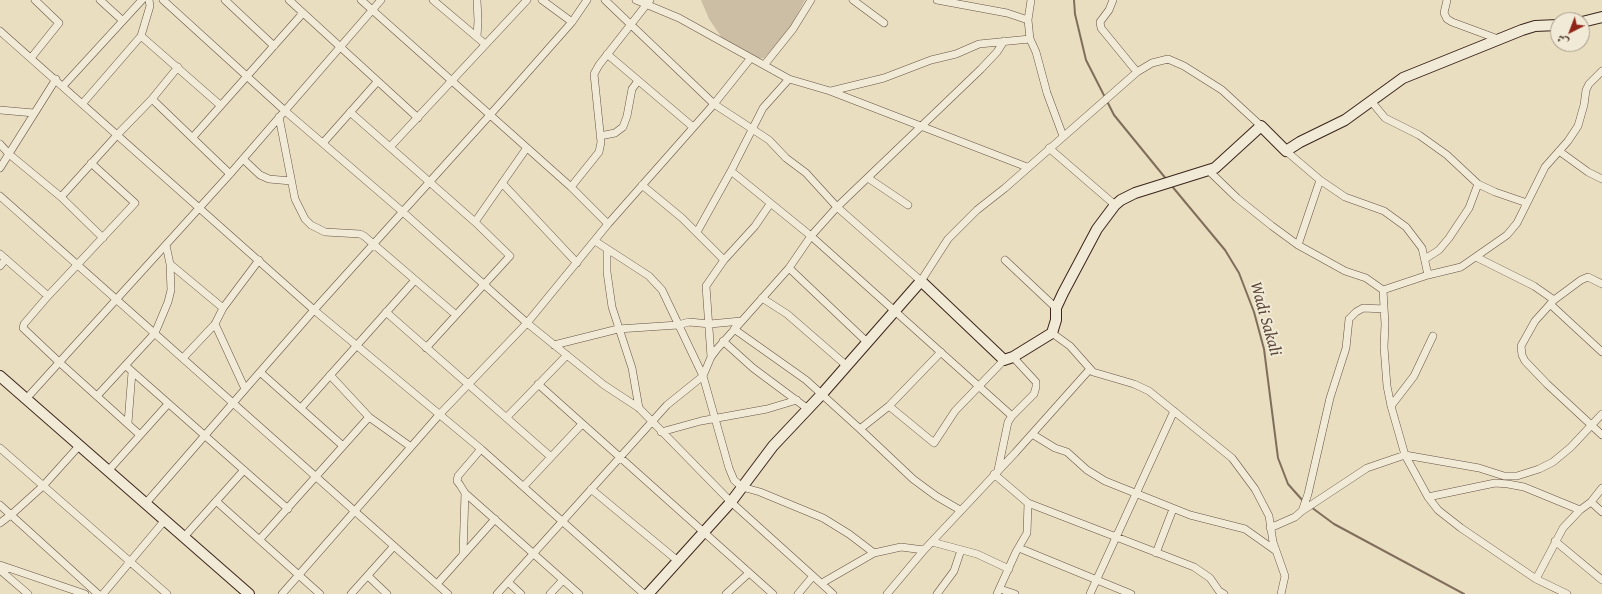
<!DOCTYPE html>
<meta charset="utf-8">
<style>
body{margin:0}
#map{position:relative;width:1602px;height:594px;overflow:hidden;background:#e9dec0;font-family:"Gentium Book Plus",Amiri,serif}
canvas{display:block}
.north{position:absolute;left:1550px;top:12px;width:40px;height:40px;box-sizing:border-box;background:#f1ead6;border:1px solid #a89b8b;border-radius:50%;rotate:222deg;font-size:11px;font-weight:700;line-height:16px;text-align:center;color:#3b241b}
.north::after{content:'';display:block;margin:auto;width:14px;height:18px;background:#8f2418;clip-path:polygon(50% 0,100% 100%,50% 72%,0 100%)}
</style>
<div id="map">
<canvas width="1602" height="594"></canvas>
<div class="north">ش</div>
</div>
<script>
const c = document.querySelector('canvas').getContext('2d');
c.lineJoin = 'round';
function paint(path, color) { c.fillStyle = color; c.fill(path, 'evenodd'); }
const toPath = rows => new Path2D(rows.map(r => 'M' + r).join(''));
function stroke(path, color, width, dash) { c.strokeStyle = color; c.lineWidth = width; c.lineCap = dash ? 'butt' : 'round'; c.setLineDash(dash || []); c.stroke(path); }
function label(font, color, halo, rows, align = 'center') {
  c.font = font + ' "Gentium Book Plus",serif'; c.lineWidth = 4; c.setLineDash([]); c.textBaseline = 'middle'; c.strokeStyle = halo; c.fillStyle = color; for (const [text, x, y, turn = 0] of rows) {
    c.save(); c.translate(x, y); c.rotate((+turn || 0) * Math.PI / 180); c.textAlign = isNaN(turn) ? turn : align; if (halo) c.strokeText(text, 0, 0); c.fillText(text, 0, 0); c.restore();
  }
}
paint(toPath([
 [701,0,805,0,789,29,764,58,756,59,722,38,709,19]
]), '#cbbea4');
stroke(toPath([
 [1074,0,1075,14,1086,60,1114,115,1167,180],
 [1171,185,1225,250,1239,273,1254,312,1264,349,1278,458,1288,484,1304,502],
 [1311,507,1334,524,1464,594]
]), '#806e5c', 2);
const street = toPath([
 [100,0,122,20],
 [163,0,284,110,404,213,527,323,604,385,639,408,731,502,833,594],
 [225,0,274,46],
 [289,0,418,118],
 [361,0,571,187,608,224],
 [433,0,485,44],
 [477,0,478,21,477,37],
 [542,0,572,22],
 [605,0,714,104,769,140,786,158,806,173,837,207,921,281,948,239,977,210,1005,188,1137,72,1152,63,1168,59,1184,66,1222,90,1261,126],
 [636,0,679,18,789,79,830,91,1027,167],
 [853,0,884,23],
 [937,0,1007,13,1028,20],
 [1031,0,1028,20,1030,39,1036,52,1047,93,1063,136],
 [1113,0,1109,10,1100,22,1101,28,1137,72],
 [1447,0,1444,13,1447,19,1452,22,1498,39],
 [0,31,314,310,481,449,644,594],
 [141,36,220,105],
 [607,54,693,127],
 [31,58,59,23,35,0],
 [765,64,793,29,811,0],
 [63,86,142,0],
 [831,91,884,78,931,60,956,54,979,44,1030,39],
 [152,99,230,174],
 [1371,101,1385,118,1419,135,1447,155,1478,184,1495,192,1527,203],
 [83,103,141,36,150,6,149,0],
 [0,110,34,113],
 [350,112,475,222,510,256,426,348],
 [279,117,295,199,305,219,311,225,325,232,360,234,364,236,456,315],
 [600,136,615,133,623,127,627,116,632,89,638,81],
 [193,137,303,13],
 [323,143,377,82],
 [0,144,9,154,61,197,103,238],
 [390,147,527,0],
 [1049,148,1115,205],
 [1286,151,1320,180,1345,197,1384,211,1406,227,1422,248,1428,275],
 [1559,151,1588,172,1602,179],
 [243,159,260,175,269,179,291,181],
 [91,163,135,203,48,296,24,324,23,328,59,362,140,435],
 [0,168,56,79],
 [1208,170,1237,198,1272,226,1298,245,1345,271,1366,278,1383,290],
 [731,171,811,236,1012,416],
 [868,178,908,205],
 [502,183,577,263],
 [642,185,682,218,724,260],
 [571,187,599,152,601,142,594,74,599,65,650,0],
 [0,196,448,594],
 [61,197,118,134,152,99,178,67],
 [475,222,526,149],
 [697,232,731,171,763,108,789,79],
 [595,241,649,276,662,290,703,376,729,468,734,480,742,487,760,492,823,518,849,534,874,553],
 [166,245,170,264,223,308],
 [1298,245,1320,180],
 [607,249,607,272,612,307,632,368,639,408],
 [0,254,48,296],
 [1476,257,1534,286,1554,300],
 [1425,259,1439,250,1449,238,1469,208,1478,184],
 [1005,260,1056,308],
 [0,266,6,259],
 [1602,284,1588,277,1581,280,1554,300,1535,321,1521,346,1522,355,1525,361,1547,384,1602,435],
 [1383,290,1385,324,1384,347,1387,386,1391,406,1405,455,1428,497,1438,510,1461,528,1536,579,1567,594],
 [1383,290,1428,275,1461,267,1507,235,1517,223,1545,167,1568,141,1578,126,1584,105,1586,90,1589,84,1602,71],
 [762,298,787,314,847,366],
 [1550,304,1602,352],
 [386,312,551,457],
 [215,324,245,389],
 [734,329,806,380,860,429,889,406,941,352],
 [1052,333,1070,346,1093,372,1134,384,1149,391,1232,458,1255,489,1269,516,1273,542,1285,576,1281,594],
 [723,341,753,368,808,409],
 [867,342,789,268,811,236,837,207,981,69,997,52,1004,41],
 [554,345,618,329,678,325,689,322,710,324,741,321],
 [711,357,706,286,724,260,755,226,770,204],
 [183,358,215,324,223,308,259,260],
 [126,366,288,509],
 [260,372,343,446],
 [330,375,369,417,411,447],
 [538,384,773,594],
 [97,396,155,333,168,302,171,290,170,264],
 [26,399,230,174,381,0],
 [889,406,934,443,955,411,1004,360],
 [1391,406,1414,376,1433,336],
 [301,408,415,280],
 [507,417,567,355],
 [128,423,132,372],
 [860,429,913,479,936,496,960,510],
 [661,432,701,421,767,409,797,400],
 [1032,434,1055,448,1067,452,1087,470,1105,481,1190,515,1245,529,1276,551],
 [0,448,167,594],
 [481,449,458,476,457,481,460,485,465,493,579,594],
 [998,470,1008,422,1012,416,1034,394,1036,387,1036,382,1013,357],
 [108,471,168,404],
 [994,474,1028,503,1194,567,1210,578,1219,591,1224,594],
 [524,486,582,424],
 [591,489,678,561],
 [1428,497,1495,483,1508,484,1524,487,1580,510],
 [216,501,320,594],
 [1591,502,1602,512],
 [146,503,314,310,489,116,572,22,587,0],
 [0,505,98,594],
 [1302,511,1367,468,1405,455,1479,468,1504,476,1517,476,1539,469,1553,462,1571,447,1602,414],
 [0,523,12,514,43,486,79,446],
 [1270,528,1295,517,1302,511,1308,494,1330,398,1346,348,1349,319,1356,312,1363,308,1384,309],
 [184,537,244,470],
 [260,539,369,417],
 [1555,541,1602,580],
 [932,542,977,554,1009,569],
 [1019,548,1131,594],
 [1156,553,1173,509],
 [463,554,465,493],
 [0,565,85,594],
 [0,570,28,594],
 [368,576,387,594],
 [1536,579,1563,528,1580,510,1591,502,1602,488],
 [508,582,521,594],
 [822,583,874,553,901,547,924,550],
 [437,584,495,519],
 [1000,589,1015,594],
 [103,594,165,520],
 [282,594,439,415,527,323,608,224,714,104,750,59],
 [351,594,394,546],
 [497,594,667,405,703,376,711,357,717,349,789,268],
 [550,594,563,580],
 [726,594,749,573],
 [798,594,813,576],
 [887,594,924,550,1015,453,1090,369],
 [937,594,954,571,961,550],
 [997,594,1016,552,1027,533,1028,503],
 [1090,594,1174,411]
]);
const secondary = toPath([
 [1582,22,1602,17],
 [0,376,249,594],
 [648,594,731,502,773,446,822,394,921,281,1004,360,1013,357,1052,333,1056,320,1056,308,1063,293,1097,229,1115,205,1121,200,1135,193,1215,168,1261,126,1286,151,1300,142,1345,120,1403,78,1522,30,1535,26,1558,25]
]);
stroke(street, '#665244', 8);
stroke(secondary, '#3b241b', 12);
stroke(street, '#f1ead6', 7);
stroke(secondary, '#f1ead6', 10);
label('italic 17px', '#5e493c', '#f1ead6', [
 ["Wadi Sakali",1265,319,74]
]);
</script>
